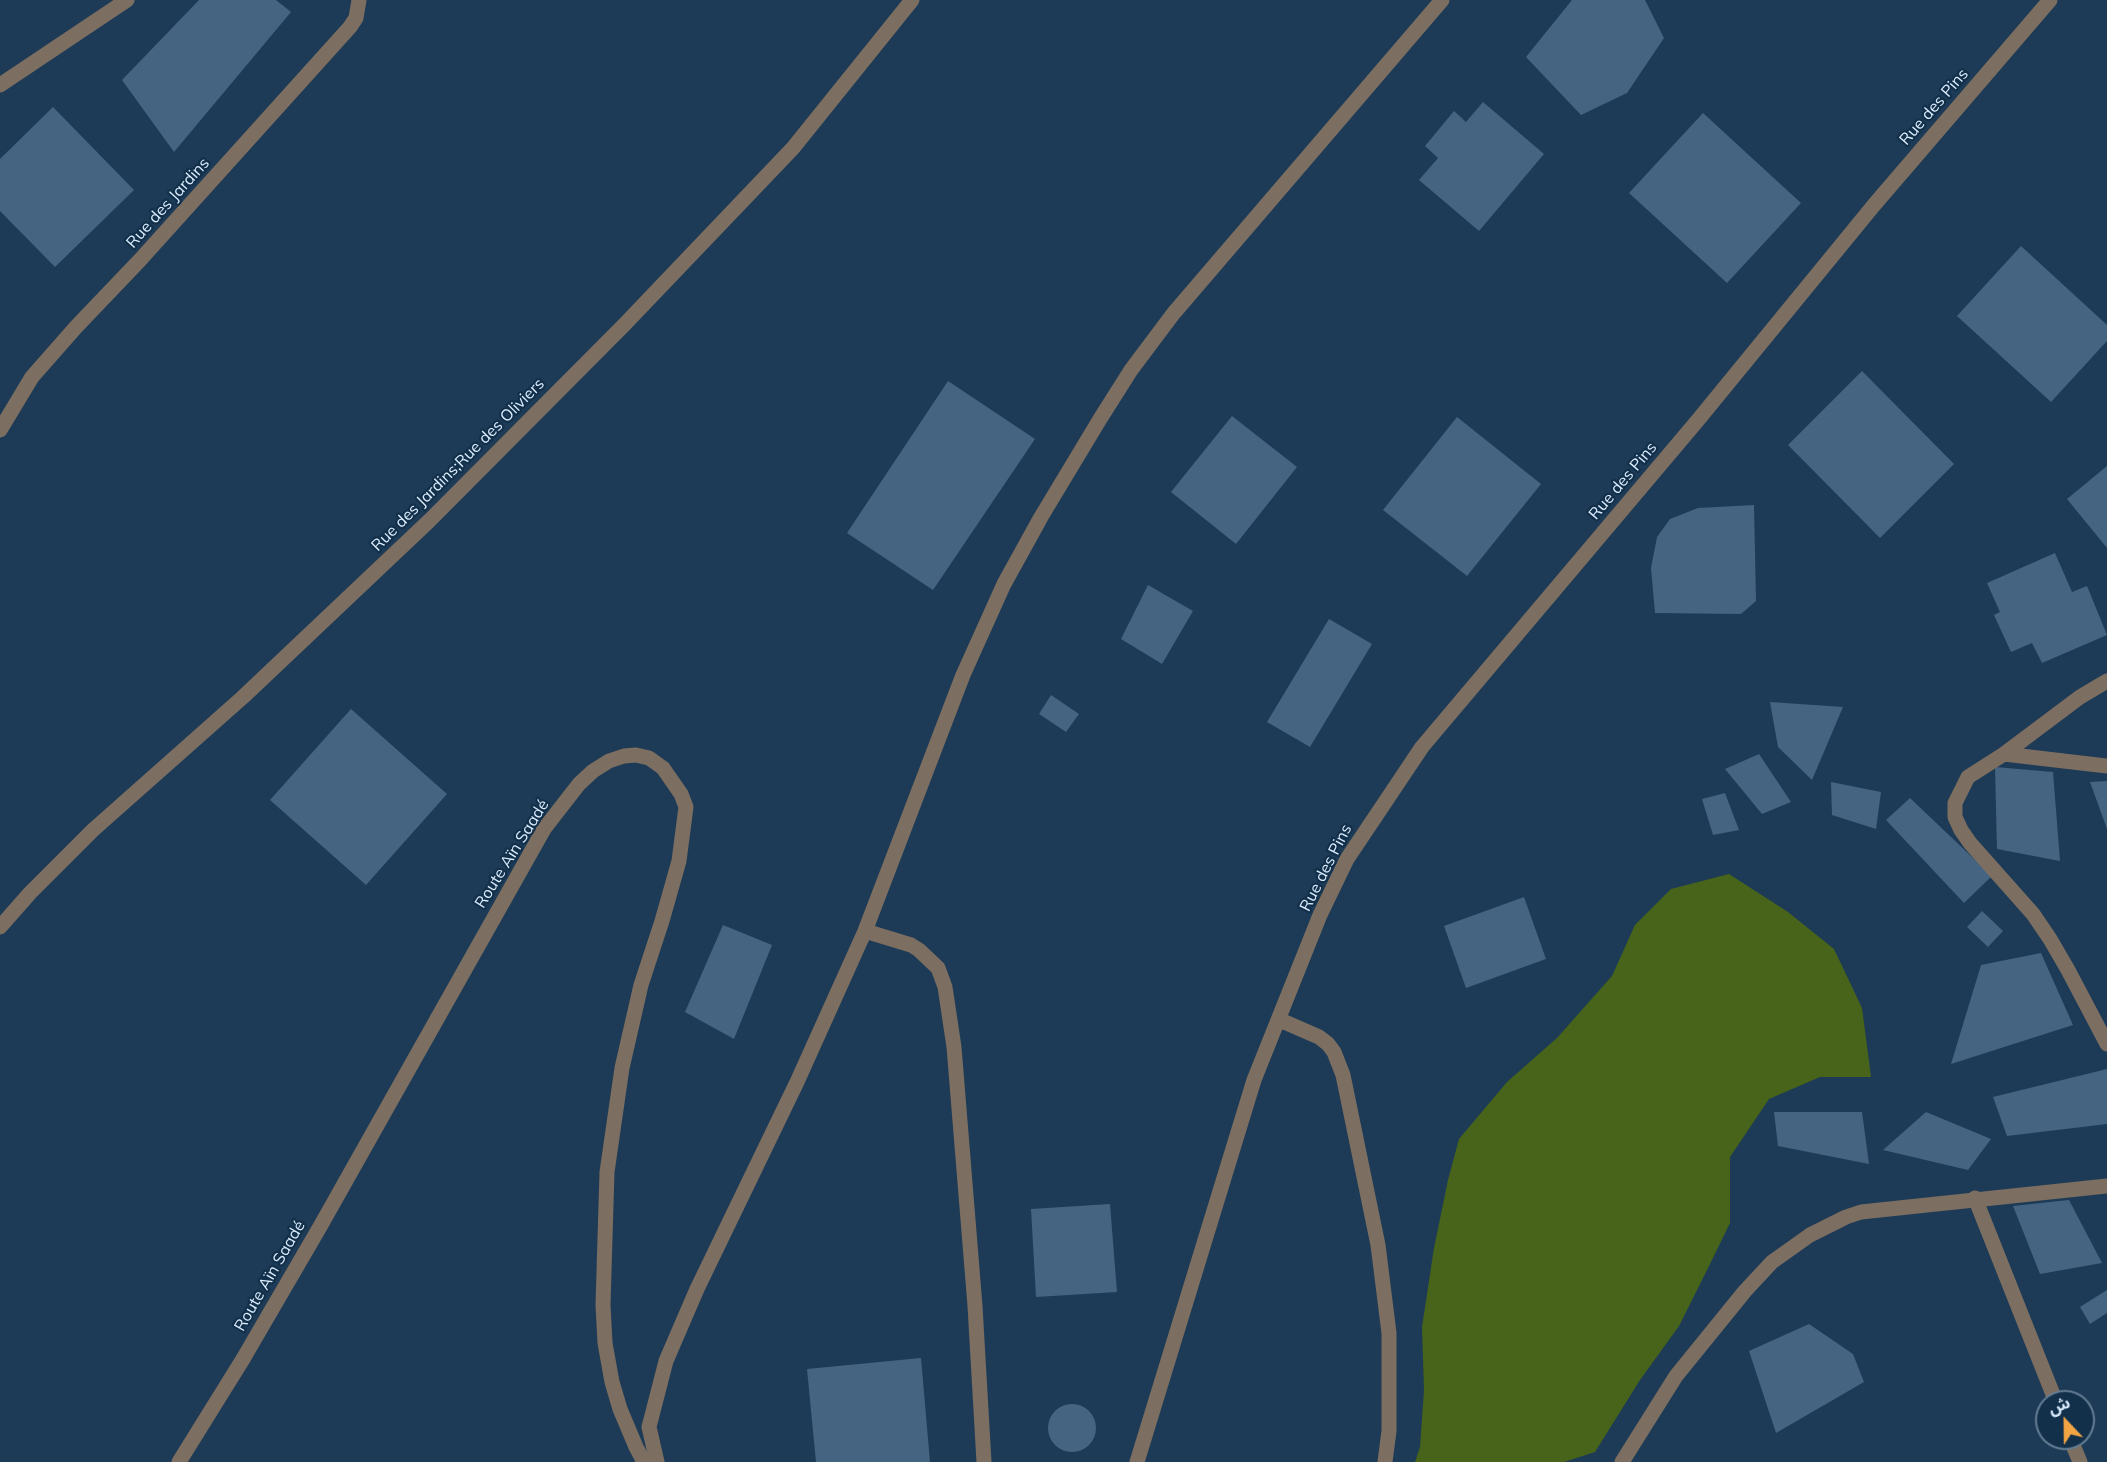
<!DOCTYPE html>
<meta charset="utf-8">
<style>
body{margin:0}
#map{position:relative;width:2107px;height:1462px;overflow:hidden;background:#1d3b56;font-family:Mulish,"Noto Sans Arabic",sans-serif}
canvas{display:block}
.north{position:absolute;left:2035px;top:1390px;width:60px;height:60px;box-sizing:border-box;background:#13304b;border:2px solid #637c93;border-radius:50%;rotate:338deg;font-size:16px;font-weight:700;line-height:24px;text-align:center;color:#dbedfe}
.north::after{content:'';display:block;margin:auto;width:21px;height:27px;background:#f3a443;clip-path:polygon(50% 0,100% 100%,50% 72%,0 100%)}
</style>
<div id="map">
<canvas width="2107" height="1462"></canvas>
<div class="north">ش</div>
</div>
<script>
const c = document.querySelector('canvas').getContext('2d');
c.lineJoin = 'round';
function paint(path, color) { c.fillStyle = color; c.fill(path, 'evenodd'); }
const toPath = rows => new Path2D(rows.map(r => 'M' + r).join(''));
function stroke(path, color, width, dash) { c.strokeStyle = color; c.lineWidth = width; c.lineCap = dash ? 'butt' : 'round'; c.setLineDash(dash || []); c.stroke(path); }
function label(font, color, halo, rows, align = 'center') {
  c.font = font + ' Mulish,sans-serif'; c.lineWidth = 4.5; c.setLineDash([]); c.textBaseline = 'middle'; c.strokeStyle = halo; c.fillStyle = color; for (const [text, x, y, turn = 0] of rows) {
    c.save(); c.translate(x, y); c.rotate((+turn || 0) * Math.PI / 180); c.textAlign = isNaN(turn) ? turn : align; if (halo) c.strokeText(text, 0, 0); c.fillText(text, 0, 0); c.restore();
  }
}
paint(toPath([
 [1729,874,1788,912,1834,949,1862,1008,1871,1077,1820,1077,1769,1099,1730,1157,1730,1223,1710,1264,1679,1326,1640,1380,1595,1452,1564,1462,1415,1462,1420,1447,1424,1390,1422,1327,1434,1248,1448,1180,1459,1139,1507,1082,1557,1038,1612,976,1635,925,1671,889]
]), '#48641a');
paint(toPath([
 [199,0,276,0,291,12,174,152,122,80],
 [1572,0,1645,0,1664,38,1627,93,1581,115,1526,57],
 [1483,102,1544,154,1479,231,1419,180,1438,158,1425,146,1454,111,1466,122],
 [53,107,134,190,55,267,0,211,0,159],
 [1703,113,1801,203,1727,283,1629,193],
 [2021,246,2107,325,2107,341,2051,402,1957,316],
 [1862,371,1954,464,1880,538,1788,445],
 [948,381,1035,439,933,590,847,533],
 [1232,416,1297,467,1236,544,1171,492],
 [1457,417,1541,484,1467,576,1383,510],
 [2107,466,2107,548,2067,499],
 [1754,505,1756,601,1741,614,1655,613,1651,568,1657,537,1670,519,1698,508],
 [2055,553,2072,592,2087,586,2107,635,2042,663,2032,643,2011,652,1994,615,2000,612,1987,583],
 [1148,585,1193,611,1162,664,1121,639],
 [1329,619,1372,644,1310,747,1267,722],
 [1051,695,1079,714,1066,732,1039,714],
 [1770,702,1843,707,1812,780,1778,747],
 [351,709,447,794,366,885,270,800],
 [1759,754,1791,802,1762,814,1725,769],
 [1995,767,2053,772,2060,861,1997,849],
 [2107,781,2107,829,2090,782],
 [1831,782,1881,792,1876,829,1832,815],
 [1725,793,1739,830,1713,835,1702,799],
 [1910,798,1992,876,1964,903,1886,820],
 [1524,897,1546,959,1466,988,1444,926],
 [1982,911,2003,931,1988,947,1967,927],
 [723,925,772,945,734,1039,685,1012],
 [2041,953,2073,1025,1951,1064,1981,965],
 [2107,1069,2107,1124,2007,1136,1993,1097],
 [1774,1112,1862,1112,1869,1164,1778,1146],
 [1926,1112,1991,1139,1968,1170,1883,1150],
 [2069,1200,2102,1263,2040,1274,2013,1206],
 [1110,1204,1117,1292,1036,1297,1031,1209],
 [2107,1290,2107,1313,2090,1324,2080,1307],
 [1809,1324,1853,1354,1864,1382,1776,1433,1749,1351],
 [921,1358,930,1462,816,1462,807,1369],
 '1048 1428a24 24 0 1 1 48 0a24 24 0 1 1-48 0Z'
]), '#456482');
stroke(toPath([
 [0,85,127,0],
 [0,430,32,377,76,327,140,260,350,27,356,18,359,0],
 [2004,754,2080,697,2107,681],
 [2107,766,2004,754,1968,777,1955,803,1955,817,1961,830,1970,843,2033,914,2050,939,2068,970,2107,1044],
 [0,927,30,893,93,830,243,697,429,521,624,325,793,148,912,0],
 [865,931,911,945,919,950,938,968,945,987,954,1047,975,1306,984,1462],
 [1280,1020,1319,1037,1328,1044,1334,1052,1343,1075,1378,1245,1389,1333,1389,1431,1385,1462],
 [1975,1198,2056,1402],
 [2070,1438,2080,1462],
 [179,1462,243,1359,321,1225,544,829,579,784,593,771,609,761,624,756,636,755,649,758,663,768,681,794,686,807,679,861,662,921,641,985,622,1068,607,1172,603,1305,605,1343,612,1382,620,1409,636,1447,644,1462],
 [657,1462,649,1427,666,1361,697,1289,797,1082,865,931,963,675,1004,584,1041,517,1100,419,1131,370,1173,314,1442,0],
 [1137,1462,1254,1080,1320,915,1347,859,1422,747,1698,420,1874,205,2050,0],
 [1622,1462,1676,1376,1745,1291,1772,1262,1810,1235,1846,1217,1861,1212,2107,1186]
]), '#7c6e60', 15);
label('16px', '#dbedfe', '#13304b', [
 ["Rue des Pins",1934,107,-49],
 ["Rue des Jardins",168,203,-48],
 ["Rue des Jardins;Rue des Oliviers",458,465,-45],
 ["Rue des Pins",1623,481,-50],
 ["Route Aïn Saadé",512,854,-58],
 ["Rue des Pins",1326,868,-63],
 ["Route Aïn Saadé",270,1276,-60]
]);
</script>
